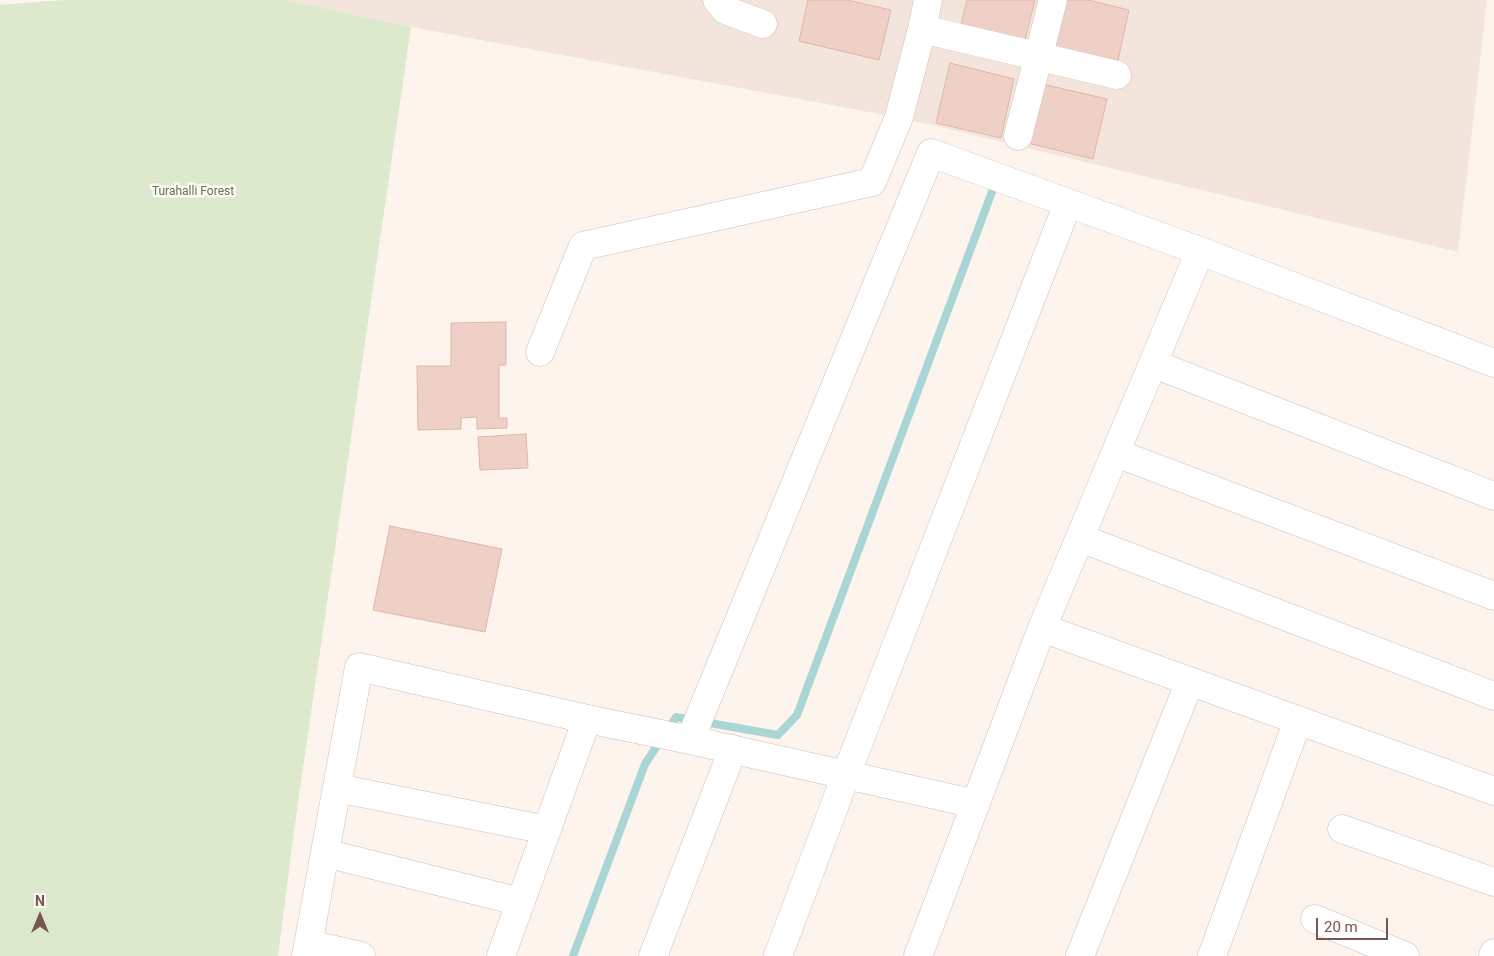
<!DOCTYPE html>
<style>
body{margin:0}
#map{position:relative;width:1494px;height:956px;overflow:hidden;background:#fcf4ed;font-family:Roboto,sans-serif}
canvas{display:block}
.north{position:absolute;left:15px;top:891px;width:50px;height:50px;-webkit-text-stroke:4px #fef8f4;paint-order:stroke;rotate:0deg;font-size:14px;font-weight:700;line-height:20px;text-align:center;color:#765851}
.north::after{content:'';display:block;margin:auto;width:18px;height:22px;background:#765851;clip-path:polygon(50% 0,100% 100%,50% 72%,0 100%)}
.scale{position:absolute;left:1316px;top:918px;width:72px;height:22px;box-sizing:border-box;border:2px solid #765851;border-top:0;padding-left:6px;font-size:15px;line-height:18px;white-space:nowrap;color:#765851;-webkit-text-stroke:4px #fef8f4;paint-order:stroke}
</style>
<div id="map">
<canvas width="1494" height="956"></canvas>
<div class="north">N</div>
<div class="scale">20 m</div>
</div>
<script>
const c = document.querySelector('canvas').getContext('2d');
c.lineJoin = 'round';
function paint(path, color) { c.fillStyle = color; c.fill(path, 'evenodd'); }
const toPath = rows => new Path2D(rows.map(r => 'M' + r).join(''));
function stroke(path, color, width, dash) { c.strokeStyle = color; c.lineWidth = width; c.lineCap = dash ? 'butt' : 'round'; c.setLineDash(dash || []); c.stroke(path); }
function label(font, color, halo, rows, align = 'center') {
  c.font = font + ' Roboto,sans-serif'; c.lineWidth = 5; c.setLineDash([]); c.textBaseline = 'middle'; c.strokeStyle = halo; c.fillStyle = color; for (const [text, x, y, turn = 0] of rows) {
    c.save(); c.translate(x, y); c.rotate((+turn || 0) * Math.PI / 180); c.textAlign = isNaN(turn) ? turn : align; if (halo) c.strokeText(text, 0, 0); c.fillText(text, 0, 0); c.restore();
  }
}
paint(toPath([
 [285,0,1487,0,1458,252,907,119,411,27]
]), '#f3e5dc');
paint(toPath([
 [64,0,285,0,411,27,296,816,278,956,0,956,0,5]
]), '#dde9cc');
stroke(toPath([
 [573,956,645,764,676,717,778,735,797,715,996,181]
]), '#a9d6d5', 8);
const building = toPath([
 [808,0,847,0,891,10,879,60,799,41,808,0],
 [967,0,1035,0,1023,48,959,33,967,0],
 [1064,0,1088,0,1129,10,1116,69,1051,54,1064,0],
 [950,63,1014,79,1001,138,936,123,950,63],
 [1042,84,1107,99,1093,159,1028,143,1042,84],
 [506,322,506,365,499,365,499,418,507,418,507,428,477,429,477,417,461,418,461,429,418,430,417,366,451,366,451,323,506,322],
 [526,434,528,468,480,470,478,437,526,434],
 [390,526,502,549,485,632,373,610,390,526]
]);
paint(building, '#efd0c7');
stroke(building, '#e1b4a8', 1);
const minor = toPath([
 [717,0,725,10,763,24],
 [922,29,1117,75],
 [1018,136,1053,0],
 [540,352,583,246,872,182,899,117,922,29,928,0],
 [1154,364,1494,496],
 [1116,453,1494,596],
 [1080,538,1494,696],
 [1042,628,1494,791],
 [690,740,931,153,1200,251,1494,363],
 [337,788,547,830],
 [1342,829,1494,882],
 [325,853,521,902],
 [1315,919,1405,956],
 [308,944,361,956],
 [306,956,359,667,587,719,690,740,976,804],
 [501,956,587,719],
 [653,956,733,749],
 [778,956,846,775,1068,203],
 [918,956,1042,628,1200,251],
 [1080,956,1190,681],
 [1212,956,1298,720],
 [1493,956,1494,953]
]);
stroke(minor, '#d0bdb5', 29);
stroke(minor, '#fff', 28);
label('12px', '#607b49', '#fef8f4', [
 ["Turahalli Forest",193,192]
]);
</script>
